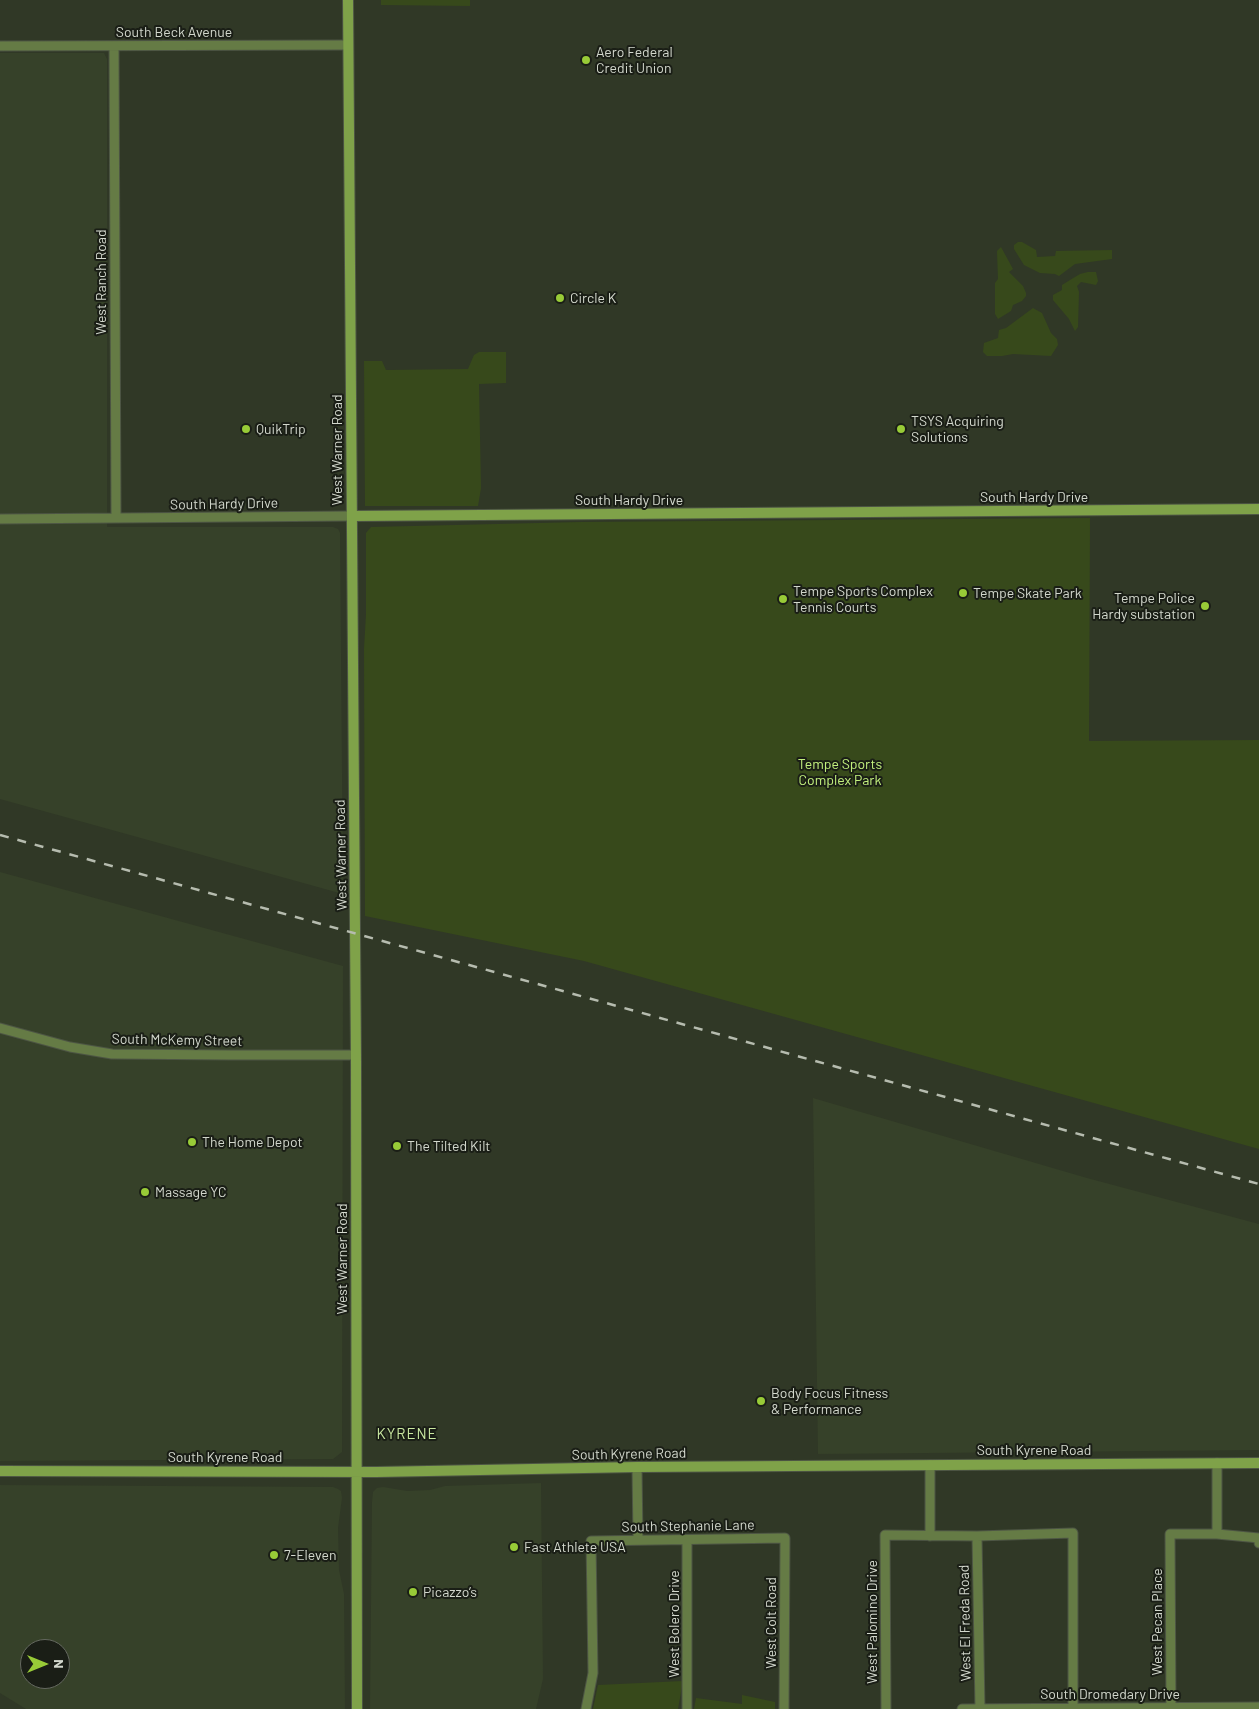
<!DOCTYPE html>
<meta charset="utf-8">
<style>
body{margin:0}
#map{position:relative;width:1259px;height:1709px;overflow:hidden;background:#303826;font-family:Barlow,sans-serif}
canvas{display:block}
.north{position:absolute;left:20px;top:1639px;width:50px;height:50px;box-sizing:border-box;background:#1a1e16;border:1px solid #64685f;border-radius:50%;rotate:90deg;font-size:14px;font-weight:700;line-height:20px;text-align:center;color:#d3d8cd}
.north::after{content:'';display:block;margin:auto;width:18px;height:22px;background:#98cb37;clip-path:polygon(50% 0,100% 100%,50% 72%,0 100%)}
</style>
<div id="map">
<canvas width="1259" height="1709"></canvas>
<div class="north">N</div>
</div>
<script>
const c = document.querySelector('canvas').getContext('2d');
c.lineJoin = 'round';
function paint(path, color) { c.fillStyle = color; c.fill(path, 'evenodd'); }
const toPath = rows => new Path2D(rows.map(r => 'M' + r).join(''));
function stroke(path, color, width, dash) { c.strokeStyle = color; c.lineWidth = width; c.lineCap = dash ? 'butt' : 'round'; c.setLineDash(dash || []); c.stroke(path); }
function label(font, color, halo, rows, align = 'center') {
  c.font = font + ' Barlow,sans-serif'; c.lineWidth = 4; c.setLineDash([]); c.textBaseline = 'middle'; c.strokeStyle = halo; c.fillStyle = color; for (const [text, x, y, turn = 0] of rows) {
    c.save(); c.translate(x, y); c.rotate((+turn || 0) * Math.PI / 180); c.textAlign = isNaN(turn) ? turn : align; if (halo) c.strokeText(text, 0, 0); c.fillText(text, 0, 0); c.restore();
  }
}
paint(toPath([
 [0,53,104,53,107,59,107,527,333,527,338,529,340,533,343,894,0,799],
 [0,872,343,966,342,1452,333,1459,0,1461],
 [813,1098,1087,1178,1259,1224,1259,1450,818,1454],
 [541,1483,543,1679,536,1709,370,1709,372,1502,373,1492,377,1488,383,1487,407,1491,430,1490,445,1486],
 [0,1485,333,1487,338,1489,341,1491,342,1498,338,1528,339,1570,344,1594,345,1709,26,1709,0,1693],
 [30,1649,60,1649,60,1679,30,1679]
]), '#364129');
paint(toPath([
 [381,0,470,0,470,6,381,5],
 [1018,242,1022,242,1036,250,1037,257,1055,256,1056,251,1112,250,1112,259,1075,264,1059,276,1055,274,1040,273,1024,265,1014,249,1014,245],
 [1001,247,1013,269,1009,272,1023,286,1026,293,1026,296,1022,301,1013,305,1011,311,998,319,995,314,995,283,998,279,997,251],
 [1088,272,1096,272,1098,281,1096,285,1081,282,1077,286,1079,292,1078,327,1075,331,1069,319,1053,300,1053,295,1062,290,1062,285,1070,280,1080,274],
 [1033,308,1042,313,1051,333,1057,339,1058,345,1051,356,1013,354,1002,356,987,356,983,352,984,343,998,338,999,330,1006,328],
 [479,352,506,352,506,383,479,384,481,488,478,506,365,506,364,361,382,361,386,370,468,369,474,355],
 [1090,518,1089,741,1259,740,1259,1149,584,961,365,916,364,649,366,614,366,533,371,527,581,522],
 [683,1681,678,1709,593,1709,598,1685],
 [742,1695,775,1702,775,1709,694,1709,696,1698,742,1704]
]), '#37491b');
const street = toPath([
 [0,46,348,45],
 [114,47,116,518],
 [0,519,352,516],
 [0,1028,70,1047,112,1054,231,1055,356,1055],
 [1217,1463,1217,1534],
 [637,1467,638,1540],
 [930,1536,930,1465],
 [977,1536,980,1709],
 [586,1709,593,1673,591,1541,785,1538,784,1709],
 [687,1709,687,1540],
 [886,1709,885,1535,977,1536,1073,1533,1073,1709],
 [962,1709,1259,1707],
 [1171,1709,1170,1534,1217,1534,1259,1538,1259,1543]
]);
const secondary = toPath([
 [348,0,356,1061,357,1709],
 [352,516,1259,509],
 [0,1471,376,1472,637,1467,1259,1463]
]);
stroke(street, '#4d5544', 11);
stroke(secondary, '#4d5544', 12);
stroke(street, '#657b45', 9);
stroke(secondary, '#7fa249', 10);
stroke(toPath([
 [0,835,1259,1184]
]), '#b6bcaf', 2.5, [9, 9]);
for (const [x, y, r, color] of [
 [586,60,5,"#98cb37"],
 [560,298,5,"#98cb37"],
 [246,429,5,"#98cb37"],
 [901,429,5,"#98cb37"],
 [963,593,5,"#98cb37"],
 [783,599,5,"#98cb37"],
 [1205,606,5,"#98cb37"],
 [192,1142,5,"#98cb37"],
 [397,1146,5,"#98cb37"],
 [145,1192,5,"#98cb37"],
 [761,1401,5,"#98cb37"],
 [514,1547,5,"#98cb37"],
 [274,1555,5,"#98cb37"],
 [413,1592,5,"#98cb37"]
]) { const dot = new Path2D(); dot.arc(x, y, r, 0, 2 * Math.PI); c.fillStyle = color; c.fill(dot); stroke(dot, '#1a1e16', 2); }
label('14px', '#d3d8cd', '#1a1e16', [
 ["South Beck Avenue",174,32],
 ["West Ranch Road",101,282,-90],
 ["West Warner Road",337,450,-90],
 ["South Hardy Drive",1034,497],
 ["South Hardy Drive",629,500],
 ["South Hardy Drive",224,504,-1],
 ["West Warner Road",341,855,-91],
 ["South McKemy Street",177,1040,1],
 ["West Warner Road",342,1259,-90],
 ["South Kyrene Road",1034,1450],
 ["South Kyrene Road",629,1454,-1],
 ["South Kyrene Road",225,1457],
 ["South Stephanie Lane",688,1526,-1],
 ["West Palomino Drive",872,1622,-90],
 ["West Pecan Place",1157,1622,-90],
 ["West Colt Road",771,1623,-90],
 ["West El Freda Road",965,1623,-91],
 ["West Bolero Drive",674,1624,-90],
 ["South Dromedary Drive",1110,1694]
]);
label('14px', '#d3d8cd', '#1a1e16', [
 ["Aero Federal",596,52],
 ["Credit Union",596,68],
 ["Circle K",570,298],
 ["TSYS Acquiring",911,421],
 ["Solutions",911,437],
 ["QuikTrip",256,429],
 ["Tempe Sports Complex",793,591],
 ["Tennis Courts",793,607],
 ["Tempe Skate Park",973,593],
 ["Tempe Police",1195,598,"right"],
 ["Hardy substation",1195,614,"right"],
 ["The Home Depot",202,1142],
 ["The Tilted Kilt",407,1146],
 ["Massage YC",155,1192],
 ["Body Focus Fitness",771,1393],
 ["& Performance",771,1409],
 ["Fast Athlete USA",524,1547],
 ["7-Eleven",284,1555],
 ["Picazzo’s",423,1592]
], 'left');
label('14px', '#c3f17e', '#1a1e16', [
 ["Tempe Sports",840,764],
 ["Complex Park",840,780]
]);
c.letterSpacing = '1px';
label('15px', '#c9e8a0', '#1a1e16', [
 ["KYRENE",407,1434]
]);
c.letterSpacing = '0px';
</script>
